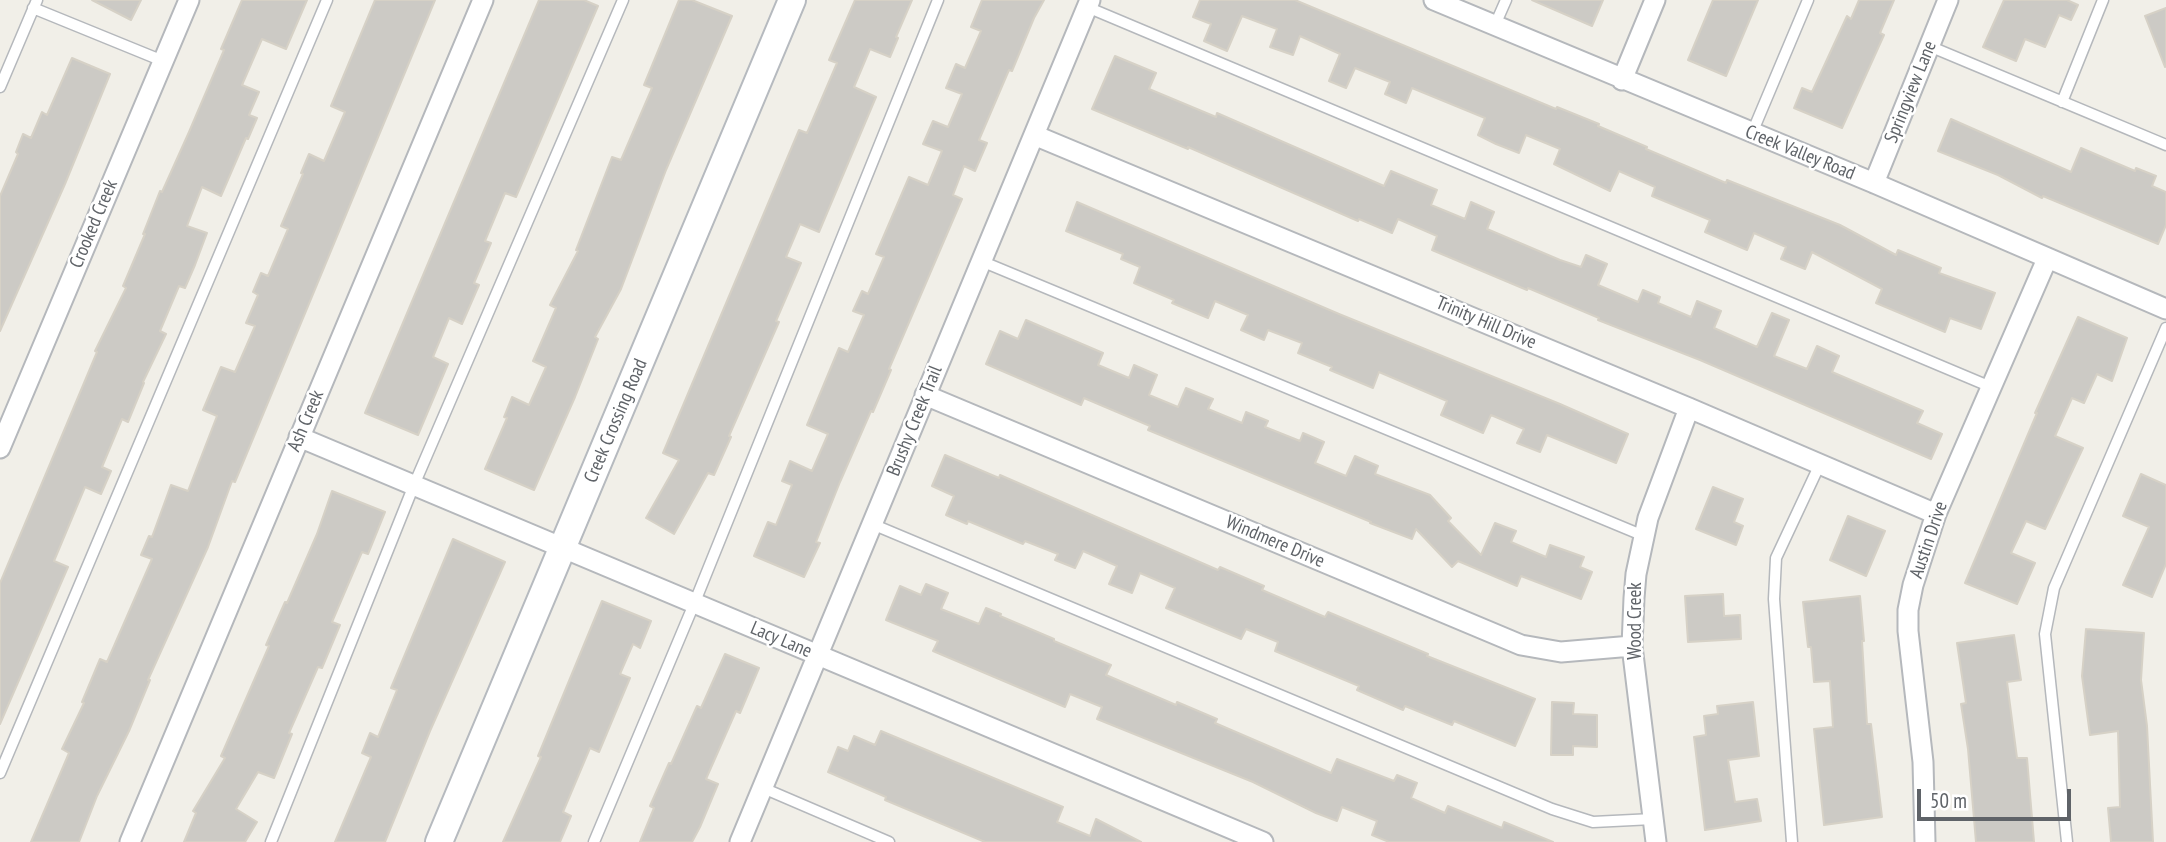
<!DOCTYPE html>
<style>
body{margin:0}
#map{position:relative;width:2166px;height:842px;overflow:hidden;background:#f1efe8;font-family:"PT Sans Narrow",sans-serif}
canvas{display:block}
.scale{position:absolute;left:1917px;top:789px;width:154px;height:32px;box-sizing:border-box;border:4px solid #5f6368;border-top:0;padding-left:9px;font-size:21px;line-height:24px;white-space:nowrap;color:#5f6368;-webkit-text-stroke:5px #fff;paint-order:stroke}
</style>
<div id="map">
<canvas width="2166" height="842"></canvas>
<div class="scale">50 m</div>
</div>
<script>
const c = document.querySelector('canvas').getContext('2d');
c.lineJoin = 'round';
function paint(path, color) { c.fillStyle = color; c.fill(path, 'evenodd'); }
const toPath = rows => new Path2D(rows.map(r => 'M' + r).join(''));
function stroke(path, color, width, dash) { c.strokeStyle = color; c.lineWidth = width; c.lineCap = dash ? 'butt' : 'round'; c.setLineDash(dash || []); c.stroke(path); }
function label(font, color, halo, rows, align = 'center') {
  c.font = font + ' "PT Sans Narrow",sans-serif'; c.lineWidth = 5; c.setLineDash([]); c.textBaseline = 'middle'; c.strokeStyle = halo; c.fillStyle = color; for (const [text, x, y, turn = 0] of rows) {
    c.save(); c.translate(x, y); c.rotate((+turn || 0) * Math.PI / 180); c.textAlign = isNaN(turn) ? turn : align; if (halo) c.strokeText(text, 0, 0); c.fillText(text, 0, 0); c.restore();
  }
}
const building = toPath([
 [92,0,141,0,131,20,92,0],
 [242,0,307,0,286,49,262,39,242,85,259,92,249,115,257,118,248,139,246,138,221,196,202,187,187,226,207,233,195,265,185,288,179,286,160,331,166,334,143,382,144,383,128,422,122,419,102,467,111,471,101,494,85,487,54,561,68,567,0,724,0,583,97,352,95,351,126,288,123,286,145,234,143,234,160,191,162,192,189,132,224,50,221,49,242,0],
 [375,0,435,0,235,482,232,481,208,547,148,680,150,680,129,731,97,796,79,842,31,842,69,753,62,749,84,703,82,702,100,659,107,662,152,559,141,555,149,536,152,537,171,485,188,491,217,416,203,410,221,367,235,372,255,326,246,323,258,295,253,292,261,273,268,276,288,229,281,226,303,174,301,173,309,154,324,161,345,112,331,106,375,0],
 [539,0,584,0,598,6,516,197,505,193,485,241,491,243,474,283,479,285,462,324,449,318,433,357,448,364,418,435,365,413,539,0],
 [679,0,692,0,732,16,666,170,621,289,595,337,598,339,575,397,534,490,485,469,507,418,504,417,512,397,529,405,546,367,533,361,556,308,550,305,578,251,576,250,612,157,621,160,652,88,644,85,679,0],
 [855,0,912,0,896,37,898,38,890,57,870,49,854,87,876,97,819,232,800,224,786,257,801,263,776,321,779,322,729,436,731,437,714,475,708,473,674,534,646,518,679,460,663,453,799,130,807,133,837,63,829,60,855,0],
 [982,0,1044,0,1034,18,1012,71,1009,70,979,140,987,143,975,171,964,166,953,195,962,199,889,369,891,370,873,412,871,411,840,482,816,542,820,543,804,577,754,556,768,522,776,525,792,485,782,481,790,461,812,471,828,434,807,425,839,348,848,352,864,315,853,311,862,291,868,294,884,257,876,254,909,177,928,185,942,151,923,144,933,121,948,127,962,94,946,88,956,64,965,68,981,31,971,27,982,0],
 [1200,0,1295,0,1556,109,1557,107,1599,124,1598,126,1647,147,1646,149,1726,183,1727,180,1840,225,1896,255,1898,250,1941,268,1939,273,1995,293,1981,329,1950,318,1945,332,1876,303,1882,289,1812,252,1805,269,1781,259,1786,247,1754,233,1747,250,1705,232,1710,220,1652,196,1655,187,1619,171,1610,191,1554,164,1560,149,1526,135,1519,153,1496,144,1478,135,1485,118,1412,88,1406,103,1385,94,1390,82,1355,68,1346,88,1329,81,1340,54,1300,36,1293,55,1270,47,1277,29,1242,16,1227,51,1204,41,1211,24,1193,17,1200,0],
 [1532,0,1603,0,1592,26,1532,0],
 [1713,0,1758,0,1726,76,1688,60,1713,0],
 [1859,0,1894,0,1880,33,1884,35,1842,128,1794,108,1802,88,1812,92,1847,16,1851,19,1859,0],
 [2004,0,2067,0,2078,5,2071,20,2059,15,2045,47,2025,39,2016,61,1983,47,2004,0],
 [2166,8,2166,66,2165,67,2145,16,2166,8],
 [1115,56,1156,73,1149,89,1216,117,1217,113,1384,186,1391,171,1437,190,1431,205,1465,219,1471,202,1494,212,1487,229,1560,260,1581,267,1586,255,1607,264,1598,285,1638,302,1643,290,1660,297,1658,303,1691,317,1697,301,1721,311,1714,328,1757,347,1772,313,1789,320,1774,356,1807,369,1817,346,1839,356,1832,372,1923,411,1917,423,1942,434,1931,459,1700,360,1598,320,1599,318,1528,288,1527,290,1432,250,1437,236,1398,219,1392,233,1359,219,1358,221,1188,147,1188,149,1092,109,1115,56],
 [72,58,110,74,65,184,0,331,0,196,18,154,16,152,23,134,31,138,42,112,47,115,72,58],
 [1951,119,2071,172,2081,148,2135,171,2136,168,2156,176,2152,186,2166,192,2166,225,2158,244,2043,196,2042,198,1998,175,1938,151,1951,119],
 [1077,202,1339,314,1560,404,1628,434,1616,463,1547,435,1540,452,1517,443,1524,429,1491,415,1483,433,1441,415,1447,401,1379,372,1373,388,1330,370,1332,367,1298,353,1302,343,1268,330,1264,340,1241,330,1248,315,1215,301,1208,318,1172,303,1174,300,1134,283,1140,267,1121,259,1123,254,1066,231,1077,202],
 [2078,317,2127,338,2112,381,2097,374,2084,403,2072,398,2055,436,2083,448,2045,529,2026,521,2011,553,2035,563,2017,604,1965,583,2037,413,2035,413,2078,317],
 [1026,320,1103,353,1098,365,1129,378,1134,365,1157,375,1149,395,1178,407,1186,388,1213,399,1208,409,1242,423,1246,412,1268,421,1265,427,1300,441,1303,433,1324,442,1315,463,1346,476,1355,456,1378,466,1375,474,1430,495,1451,518,1448,521,1481,555,1495,523,1516,531,1511,542,1546,557,1550,545,1584,557,1580,567,1592,572,1581,599,1521,576,1517,586,1458,561,1452,567,1416,529,1412,539,1370,523,1371,522,1148,430,1150,426,1084,398,1081,405,986,364,1000,331,1018,339,1026,320],
 [945,455,999,478,1000,475,1218,570,1220,567,1264,586,1262,590,1325,617,1328,612,1428,654,1427,656,1535,699,1515,746,1454,721,1452,725,1405,706,1403,710,1357,690,1359,686,1275,651,1278,642,1246,629,1241,639,1166,608,1175,588,1140,573,1132,593,1109,584,1117,566,1083,551,1075,568,1055,560,1058,554,1025,541,1023,544,968,521,967,524,946,515,954,496,932,486,945,455],
 [2141,474,2166,485,2166,564,2152,597,2123,585,2149,527,2123,516,2141,474],
 [1713,487,1743,499,1734,522,1743,526,1736,545,1696,529,1713,487],
 [332,491,385,512,368,554,362,552,332,622,340,625,322,668,318,667,289,733,292,734,274,778,258,772,236,809,257,822,245,842,184,842,196,813,193,811,225,758,221,756,269,646,266,645,285,602,287,603,317,534,332,491],
 [1848,516,1885,531,1866,576,1830,560,1848,516],
 [453,539,505,562,430,731,385,842,335,842,371,757,362,753,370,733,378,737,397,690,391,688,453,539],
 [926,584,948,593,941,609,979,624,986,608,1001,614,1000,616,1054,639,1054,641,1111,665,1106,675,1176,705,1177,702,1217,719,1215,723,1331,773,1337,759,1394,781,1397,775,1417,783,1411,798,1445,813,1448,806,1502,828,1504,822,1553,842,1389,842,1372,835,1377,821,1342,807,1337,821,1316,813,1253,782,1097,719,1102,707,1070,694,1065,707,933,651,938,641,886,620,900,586,921,595,926,584],
 [1723,594,1724,616,1740,615,1741,639,1688,642,1685,596,1723,594],
 [1860,596,1864,641,1862,641,1867,724,1871,724,1882,817,1824,825,1814,729,1833,727,1830,681,1814,682,1811,647,1808,647,1803,602,1860,596],
 [602,601,651,621,640,648,633,644,620,674,630,678,599,752,590,748,563,812,571,816,560,842,503,842,541,757,538,756,602,601],
 [2086,629,2144,633,2141,680,2147,726,2153,842,2111,842,2108,808,2120,807,2118,731,2090,735,2082,676,2086,629],
 [2014,635,2021,680,2007,682,2017,758,2027,758,2034,842,1976,842,1968,749,1961,704,1966,703,1957,643,2014,635],
 [725,654,759,668,740,713,736,711,706,779,718,784,700,827,692,842,640,842,654,808,650,806,669,763,671,764,697,706,701,708,725,654],
 [1552,702,1574,703,1573,714,1597,715,1597,747,1573,746,1573,755,1551,755,1552,702],
 [1753,702,1759,756,1728,760,1735,802,1757,799,1761,821,1705,830,1694,737,1706,735,1704,716,1718,714,1717,706,1753,702],
 [881,731,1063,807,1057,822,1090,836,1096,819,1141,842,985,842,885,800,886,797,828,772,838,747,848,751,854,736,875,745,881,731]
]);
paint(building, '#cccac5');
stroke(building, '#d6d1c6', 2);
const lane = toPath([
 [1087,7,1991,387],
 [33,8,163,61],
 [1495,25,1506,0],
 [1929,46,2166,145],
 [0,87,37,0],
 [2062,102,2103,0],
 [1752,133,1808,0],
 [981,261,1644,536],
 [872,524,1552,809,1593,822,1653,819],
 [0,773,327,0],
 [763,788,889,842],
 [271,842,414,485,623,0],
 [594,842,694,604,938,0],
 [1792,842,1774,599,1776,558,1820,464],
 [2067,842,2045,634,2054,588,2166,328]
]);
const street = toPath([
 [1434,0,1874,183,2166,309],
 [1622,80,1655,0],
 [1034,135,1689,408,1936,514],
 [1874,183,1948,0],
 [925,395,1521,645,1561,652,1632,646],
 [299,437,1263,842],
 [0,448,189,0],
 [130,842,483,0],
 [740,842,1090,0],
 [1656,842,1632,646,1634,598,1636,574,1648,518,1689,408],
 [1925,842,1923,762,1908,631,1908,610,1913,585,1936,514,2047,259]
]);
const secondary = toPath([
 [439,842,792,0]
]);
stroke(lane, '#b5b8bc', 13);
stroke(street, '#b5b8bc', 23);
stroke(secondary, '#b6babf', 30);
stroke(lane, '#fff', 10);
stroke(street, '#fff', 19);
stroke(secondary, '#fff', 26);
label('19px', '#5f6368', '#fff', [
 ["Springview Lane",1911,92,-68],
 ["Creek Valley Road",1800,153,22],
 ["Crooked Creek",94,224,-67],
 ["Trinity Hill Drive",1486,323,23],
 ["Ash Creek",306,421,-67],
 ["Creek Crossing Road",616,421,-67],
 ["Brushy Creek Trail",915,421,-68],
 ["Austin Drive",1929,540,-71],
 ["Windmere Drive",1275,542,23],
 ["Wood Creek",1636,621,-90],
 ["Lacy Lane",781,640,23]
]);
</script>
